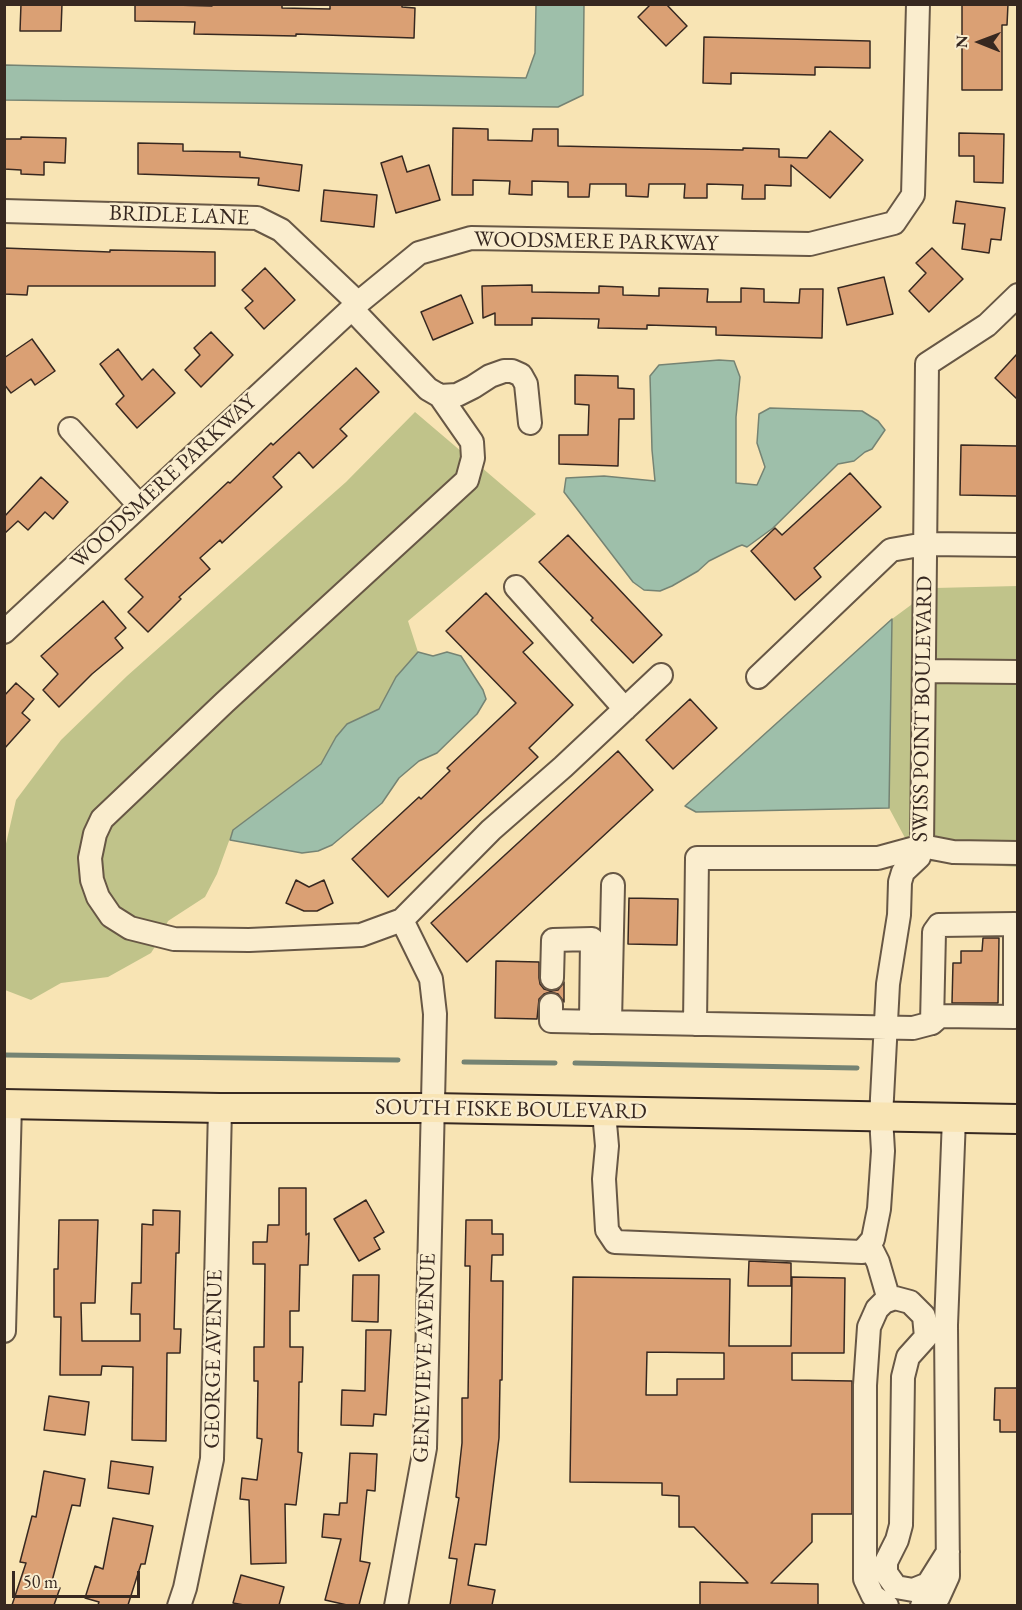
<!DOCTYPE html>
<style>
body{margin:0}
#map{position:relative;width:1022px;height:1610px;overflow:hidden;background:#f8e4b4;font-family:"EB Garamond",serif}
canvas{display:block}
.frame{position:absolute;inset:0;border:6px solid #372820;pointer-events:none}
.north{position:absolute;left:950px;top:12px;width:60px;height:60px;-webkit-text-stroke:4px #faedce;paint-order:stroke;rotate:271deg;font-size:16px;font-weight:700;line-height:24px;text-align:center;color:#372820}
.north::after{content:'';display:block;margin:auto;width:21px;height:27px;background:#372820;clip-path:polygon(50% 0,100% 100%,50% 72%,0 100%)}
.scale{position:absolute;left:12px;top:1571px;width:128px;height:27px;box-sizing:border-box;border:3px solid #372820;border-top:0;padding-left:8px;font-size:18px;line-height:21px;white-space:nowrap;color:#372820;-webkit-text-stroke:4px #faedce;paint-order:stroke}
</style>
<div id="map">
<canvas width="1022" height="1610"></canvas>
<div class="frame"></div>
<div class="north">N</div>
<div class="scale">50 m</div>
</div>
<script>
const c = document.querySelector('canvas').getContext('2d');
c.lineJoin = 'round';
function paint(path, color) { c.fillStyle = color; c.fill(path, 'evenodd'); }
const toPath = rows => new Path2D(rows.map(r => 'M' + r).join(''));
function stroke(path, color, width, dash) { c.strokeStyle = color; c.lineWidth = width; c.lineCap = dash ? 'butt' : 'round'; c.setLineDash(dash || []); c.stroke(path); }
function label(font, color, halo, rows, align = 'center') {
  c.font = font + ' "EB Garamond",serif'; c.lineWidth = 5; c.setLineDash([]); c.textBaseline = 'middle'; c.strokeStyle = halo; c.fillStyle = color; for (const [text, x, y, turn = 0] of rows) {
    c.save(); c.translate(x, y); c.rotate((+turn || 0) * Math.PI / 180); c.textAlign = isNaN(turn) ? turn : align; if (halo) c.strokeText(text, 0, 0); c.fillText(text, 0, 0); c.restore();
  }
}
paint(toPath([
 [415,412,462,452,463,457,458,475,95,813,82,881,156,945,151,953,108,977,61,983,31,1000,5,990,5,848,16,800,61,740,127,676,346,482],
 [481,467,536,514,408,621,418,652,396,677,379,709,347,724,336,737,321,764,233,830,217,874,205,897,168,921,165,928,151,926,118,910,108,894,102,879,100,858,105,836,110,824],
 [1017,586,1017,867,927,861,935,588],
 [915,602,911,849,889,808,892,619]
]), '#c0c38a');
const water = toPath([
 [536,5,584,5,583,95,558,107,5,100,5,65,526,78,535,53,536,5],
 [719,360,734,361,740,377,736,417,736,483,757,485,765,467,757,443,759,414,770,408,862,411,878,421,885,430,872,449,865,452,854,461,838,464,773,528,747,547,742,545,737,547,709,561,698,571,672,586,660,591,644,590,633,582,564,492,566,478,604,476,655,481,652,450,650,376,659,365,719,360],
 [892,619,889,808,696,812,685,806,892,619],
 [418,652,433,656,447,652,461,656,483,690,486,699,477,714,437,753,419,761,399,778,382,803,332,845,318,851,302,853,230,840,233,830,321,764,336,737,347,724,379,709,396,677,418,652]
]);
paint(water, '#9ebfaa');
stroke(water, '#758373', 1.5);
stroke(toPath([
 [4,1055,398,1060],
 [464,1062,555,1063],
 [575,1063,857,1068]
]), '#758373', 5);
const building = toPath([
 [21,4,62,4,61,31,20,31,21,4],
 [135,4,212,6,212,4,282,4,282,8,330,9,330,4,402,4,402,7,415,8,414,38,296,34,296,36,194,34,195,22,135,21,135,4],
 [651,4,666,4,687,26,666,46,638,17,651,4],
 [962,4,1008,4,1007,25,1002,25,1002,90,962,90,962,4],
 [704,37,870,41,870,68,815,67,815,75,731,73,731,84,703,83,704,37],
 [453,128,488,129,488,140,532,141,533,129,558,129,558,146,743,150,743,148,779,149,779,157,807,158,830,131,863,160,830,198,791,165,791,186,765,185,765,199,742,199,743,185,707,184,707,198,684,198,685,184,649,184,648,197,626,196,626,184,590,184,589,197,568,197,568,182,532,181,532,195,509,194,510,181,473,180,473,195,452,195,453,128],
 [959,133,1004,134,1003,183,974,182,974,156,959,156,959,133],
 [21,137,66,138,65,163,44,162,44,175,21,174,21,170,4,169,4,139,21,139,21,137],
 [138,143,183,144,183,151,240,152,240,157,302,165,299,191,258,185,259,178,138,174,138,143],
 [402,156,407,172,429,165,440,200,396,213,381,163,402,156],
 [324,190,377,195,374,227,321,221,324,190],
 [956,201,1005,208,1001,240,991,239,989,253,962,249,965,224,953,223,956,201],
 [4,248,110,252,110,250,215,252,215,286,28,286,27,295,4,294,4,248],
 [932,248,963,279,929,312,909,291,926,273,916,263,932,248],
 [265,268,295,300,264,329,245,308,253,301,242,290,265,268],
 [884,277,893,314,847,325,838,288,884,277],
 [532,285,532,292,599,293,599,286,623,287,623,295,659,296,659,288,708,289,707,302,741,302,741,288,764,289,764,302,799,303,800,289,823,289,822,338,716,335,716,327,647,325,647,329,598,328,599,319,532,318,532,325,495,325,495,313,483,318,482,286,532,285],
 [461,295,473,323,433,340,421,312,461,295],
 [211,332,233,355,201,387,185,370,200,355,194,348,211,332],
 [32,339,55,371,35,385,31,379,11,393,4,384,4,358,32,339],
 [118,349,142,380,153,369,175,393,137,428,116,404,124,396,100,364,118,349],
 [1017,354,1017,399,995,378,1017,354],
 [356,368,379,392,340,429,347,436,313,468,299,452,273,477,282,487,222,543,220,540,200,558,210,569,179,597,181,599,148,632,128,612,143,597,125,579,228,482,230,483,271,443,273,445,356,368],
 [575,375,618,376,618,388,634,389,634,419,619,419,618,466,559,464,559,435,588,435,589,405,575,404,575,375],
 [961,445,1017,446,1017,496,960,495,961,445],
 [850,473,881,507,814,568,821,577,795,600,751,551,775,528,782,535,850,473],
 [41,477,68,502,53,519,45,512,28,530,18,521,4,534,4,517,41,477],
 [568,535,662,635,633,663,591,620,593,618,539,562,568,535],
 [486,593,533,643,523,652,573,705,529,748,538,757,388,897,352,859,419,797,421,799,450,771,447,768,516,703,446,631,486,593],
 [103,601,126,628,115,638,123,648,92,674,59,707,43,690,58,674,41,656,103,601],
 [16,683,34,699,22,713,30,720,4,749,4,696,16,683],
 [690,699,717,728,673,769,646,740,690,699],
 [618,751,653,790,467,962,431,923,618,751],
 [296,880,309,887,324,880,333,903,317,911,304,911,286,903,296,880],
 [629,898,678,899,677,945,628,944,629,898],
 [983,938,999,938,998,1003,952,1003,953,963,961,963,961,951,982,951,983,938],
 [496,961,539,962,539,978,540,984,544,989,551,991,558,990,564,982,564,1002,558,994,550,992,544,994,539,999,537,1019,495,1018,496,961],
 [279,1188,306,1188,306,1235,309,1233,308,1265,300,1265,299,1311,290,1311,290,1347,303,1347,302,1382,299,1382,298,1452,302,1453,296,1505,285,1504,286,1563,251,1564,249,1500,240,1499,242,1478,257,1480,262,1439,257,1438,258,1381,254,1381,254,1347,264,1347,265,1264,253,1264,253,1242,267,1242,268,1225,279,1225,279,1188],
 [366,1200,384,1232,374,1238,380,1249,359,1261,334,1219,366,1200],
 [153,1210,180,1211,179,1253,176,1253,174,1329,181,1329,180,1353,167,1353,166,1441,132,1440,133,1367,102,1366,101,1375,60,1375,61,1317,54,1317,54,1269,58,1269,59,1220,98,1220,95,1303,81,1303,82,1341,140,1341,140,1314,131,1314,132,1283,141,1283,142,1224,153,1225,153,1210],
 [466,1220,492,1220,492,1234,503,1234,503,1255,492,1255,491,1281,503,1281,502,1380,500,1380,499,1438,486,1545,475,1544,468,1585,495,1590,492,1605,450,1605,457,1559,449,1558,459,1498,456,1497,462,1443,462,1398,468,1398,470,1266,465,1266,466,1220],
 [749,1261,791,1263,791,1286,748,1286,749,1261],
 [353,1275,379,1275,378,1322,352,1321,353,1275],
 [573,1277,730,1279,729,1346,791,1346,792,1277,845,1278,844,1353,792,1353,792,1380,852,1381,852,1514,812,1514,812,1542,771,1583,818,1584,818,1605,700,1605,700,1582,748,1583,694,1527,679,1527,679,1496,662,1495,662,1483,570,1482,573,1277],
 [647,1352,724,1353,724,1379,677,1379,677,1395,646,1395,647,1352],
 [366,1330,391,1330,386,1415,374,1414,373,1426,341,1425,342,1390,365,1391,366,1330],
 [995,1388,1017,1388,1017,1432,1000,1432,1000,1420,994,1420,995,1388],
 [49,1396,89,1402,85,1435,44,1430,49,1396],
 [350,1453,377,1454,375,1491,367,1490,360,1561,370,1563,359,1605,347,1605,325,1600,341,1539,322,1537,324,1514,339,1515,340,1503,347,1503,350,1453],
 [111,1461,153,1467,149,1494,108,1488,111,1461],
 [44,1471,85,1479,80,1506,72,1505,51,1585,60,1588,54,1605,12,1605,26,1563,20,1562,32,1516,36,1517,44,1471],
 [113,1518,153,1526,145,1564,141,1564,128,1605,98,1605,99,1602,85,1598,95,1566,103,1569,113,1518],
 [241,1575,284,1587,279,1605,244,1605,233,1603,241,1575]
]);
paint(building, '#daa074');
stroke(building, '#372820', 1.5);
const minor = toPath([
 [4,211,257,218,281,230,358,303],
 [352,309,428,389,440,396,457,395,473,387,490,376,504,371,512,371,521,375,526,384,530,423],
 [440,396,472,442,473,458,467,480,225,702,102,819,95,834,90,858,92,880,98,897,111,916,130,928,174,939,249,940,361,935,402,920,491,830,563,767,661,675],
 [70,429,139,505],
 [516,587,625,709],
 [4,632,358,303,419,253,471,238,810,244,894,223,913,195,918,4],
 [925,671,1018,672],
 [758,677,891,550,925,544,1018,545],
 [552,978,553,940,592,939,591,1022],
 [551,1005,551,1021,913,1028,932,1023,940,1016,1015,1017,1015,924,939,925,934,932,932,1023],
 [610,1022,613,885],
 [695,1024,697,858,878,858,922,846,953,852,1018,853],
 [604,1112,607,1146,604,1179,607,1230,615,1242,862,1252,873,1239,879,1209,883,1151,881,1117,888,984,899,915,900,882,903,872,919,857,922,846,927,364,987,325,1018,295],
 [869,1244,878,1262,889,1300],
 [4,1331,10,1104],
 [179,1606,185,1588,212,1459,220,1108],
 [396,1606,425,1448,435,1014,431,979,402,920],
 [887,1606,873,1596,865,1579,865,1385,869,1327,877,1309,884,1302,895,1298,910,1302,924,1316,926,1337,908,1357,903,1377,901,1525,897,1540,886,1562,886,1573,896,1587,913,1590,928,1584,948,1552],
 [922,1606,938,1598,948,1576,946,1325,954,1118]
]);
const major = toPath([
 [4,1104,220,1108,432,1108,1018,1119]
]);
stroke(minor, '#675745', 26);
stroke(major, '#372820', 32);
stroke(minor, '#faedce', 22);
stroke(major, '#f8e4b4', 28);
label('22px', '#372820', '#faedce', [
 ["BRIDLE LANE",179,216,2],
 ["WOODSMERE PARKWAY",596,242,1],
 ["WOODSMERE PARKWAY",164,482,-43],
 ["SWISS POINT BOULEVARD",923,709,-89],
 ["SOUTH FISKE BOULEVARD",511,1110,1],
 ["GENEVIEVE AVENUE",425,1358,-88],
 ["GEORGE AVENUE",214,1359,-89]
]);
</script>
